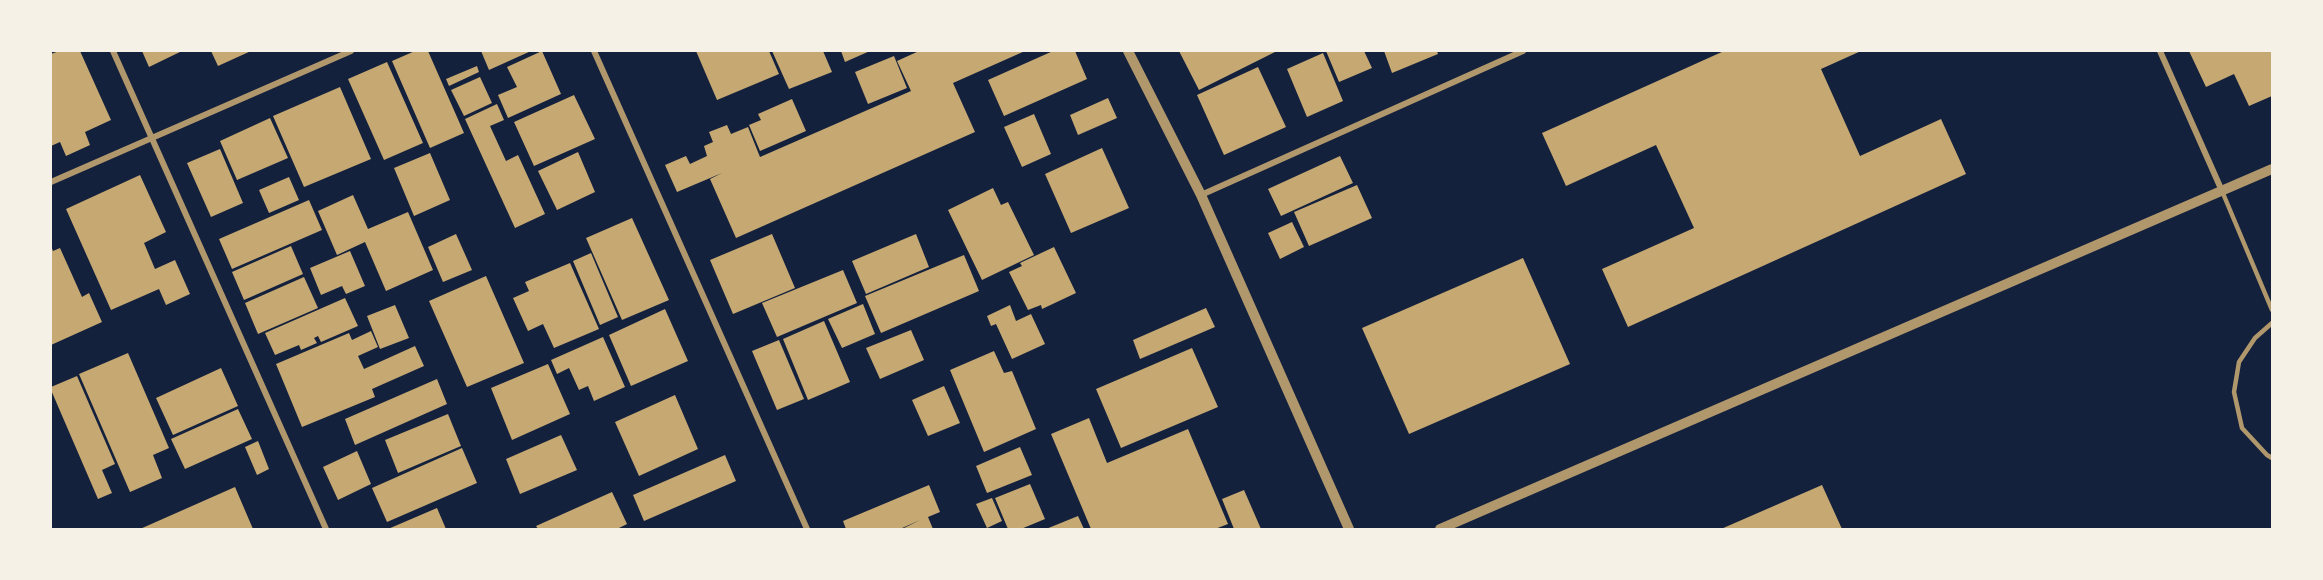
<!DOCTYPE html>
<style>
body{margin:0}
#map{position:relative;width:2323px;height:580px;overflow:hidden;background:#14213d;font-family:"Sofia Sans Condensed",sans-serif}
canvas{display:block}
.frame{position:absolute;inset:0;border:52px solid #f6f1e7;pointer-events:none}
</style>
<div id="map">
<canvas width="2323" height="580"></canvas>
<div class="frame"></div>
</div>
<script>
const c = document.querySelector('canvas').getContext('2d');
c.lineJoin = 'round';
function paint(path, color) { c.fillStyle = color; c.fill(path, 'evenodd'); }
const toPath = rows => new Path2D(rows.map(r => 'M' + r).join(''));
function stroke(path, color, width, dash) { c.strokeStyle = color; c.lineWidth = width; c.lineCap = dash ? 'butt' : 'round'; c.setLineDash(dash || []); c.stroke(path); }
paint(toPath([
 [59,51,80,51,111,120,85,132,90,145,66,156,60,142,51,146,51,54],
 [142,51,182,51,149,67],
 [211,51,251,51,218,66],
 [415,51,428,51,464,133,430,148,392,61],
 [481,51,531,51,489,70],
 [542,51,561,94,508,118,498,95,517,87,507,67],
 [696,51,769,51,779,74,717,100],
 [772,51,823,51,832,72,789,89],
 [841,51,870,51,845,62],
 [919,51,1025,51,953,83,975,132,736,238,710,179,722,173,677,192,665,165,686,156,690,164,707,156,704,146,713,142,709,132,727,125,731,134,748,127,760,157,911,91,897,61],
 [1053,51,1075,51,1087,79,1004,116,988,80],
 [1179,51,1277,51,1199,90],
 [1326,51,1364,51,1372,68,1339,82],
 [1384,51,1437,51,1438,54,1392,73],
 [1724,51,1861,51,1821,69,1860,156,1941,119,1966,174,1628,327,1602,269,1694,228,1656,145,1566,186,1542,133],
 [2189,51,2272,51,2272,96,2249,106,2234,74,2206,87],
 [1323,53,1343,101,1307,117,1287,69],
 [894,56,907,88,868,104,855,72],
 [387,62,423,143,384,160,348,79],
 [477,66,479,72,449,86,446,79],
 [1258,67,1286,127,1224,155,1197,95],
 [480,77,492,103,464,116,451,90],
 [340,87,371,159,304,187,273,116],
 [574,95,595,139,534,166,514,122],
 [1108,98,1117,118,1078,135,1070,115],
 [792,99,806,131,760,151,749,125,761,120,758,114],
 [497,104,504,120,490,126,506,161,518,155,545,214,515,228,465,119],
 [1034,114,1051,154,1022,167,1004,127],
 [270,118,288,158,237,180,220,141],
 [1102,148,1129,208,1071,233,1045,174],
 [220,149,243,203,211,217,187,163],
 [578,152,595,192,557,210,538,171],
 [430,153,450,200,414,216,394,168],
 [1340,156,1353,183,1281,216,1268,189],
 [140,175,166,232,144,243,155,269,175,260,190,294,166,305,159,289,111,310,66,209],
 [289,177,299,200,269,213,259,190],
 [1357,185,1372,218,1309,246,1294,212],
 [993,188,1001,205,1008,202,1034,255,982,280,948,210],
 [353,195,368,229,408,212,433,270,386,291,365,242,337,255,318,211],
 [309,200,322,230,232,269,219,239],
 [632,218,669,300,622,320,586,238],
 [1292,222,1304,247,1280,259,1268,233],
 [456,234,472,270,443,282,428,247],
 [772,234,795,288,733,314,710,260],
 [916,234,929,267,866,294,852,261],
 [51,246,53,251,60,248,82,297,89,293,102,322,51,345],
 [291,246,303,274,244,300,232,272],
 [1054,247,1076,293,1042,309,1041,305,1028,310,1009,272,1022,266,1020,263],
 [350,251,365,286,346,294,342,286,321,295,310,268],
 [591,253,618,317,600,325,573,261],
 [964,255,979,291,881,333,865,296],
 [1523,258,1570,364,1409,434,1362,328],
 [570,263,599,329,554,348,543,324,528,331,513,298,529,291,525,282],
 [843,270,857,303,777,337,762,303],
 [486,276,524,363,467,387,429,301],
 [304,277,318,308,258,334,245,303],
 [345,298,358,326,321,342,318,336,314,338,317,343,301,350,299,345,275,355,265,333],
 [863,304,875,334,842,348,828,319],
 [395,305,409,338,380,349,367,316],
 [1010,305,1016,321,1031,314,1045,344,1012,359,996,324,991,326,987,316],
 [1206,308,1215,327,1140,359,1133,340],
 [665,309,688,361,631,386,609,335],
 [824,321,850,382,808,400,783,339],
 [911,330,924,360,880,379,866,348],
 [371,331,378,347,358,356,364,369,415,346,424,366,372,389,375,397,302,427,276,364,349,333,352,340],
 [603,337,625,387,594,401,588,386,579,390,569,368,557,374,551,360],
 [779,340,804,399,777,410,752,351],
 [1192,348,1218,407,1121,448,1096,389],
 [994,351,1004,373,1012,371,1036,429,984,452,950,370],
 [128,353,169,448,153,455,162,478,130,492,79,374],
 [548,364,570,414,512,440,491,388],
 [221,368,238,406,173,435,156,398],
 [77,376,115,464,102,470,112,493,98,499,51,390,51,387],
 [437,379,447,404,355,445,345,419],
 [944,386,960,423,928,436,912,400],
 [675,395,698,449,639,476,615,422],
 [238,409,252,439,185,469,171,439],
 [448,414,461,446,398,473,385,440],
 [1089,418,1107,463,1188,429,1228,524,1215,529,1091,529,1051,434],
 [561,435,577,470,520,494,506,459],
 [258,441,269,469,257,475,245,447],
 [1020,447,1032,475,987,493,976,466],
 [462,448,477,483,387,522,372,488],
 [357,451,371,484,338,500,323,467],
 [725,455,736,481,644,521,633,495],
 [1030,484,1045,519,1021,529,1008,529,995,498],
 [929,485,940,512,928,517,933,529,902,529,920,520,900,529,846,529,843,521],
 [1822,485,1842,529,1721,529],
 [235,487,253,529,140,529],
 [1244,490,1261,529,1234,529,1222,499],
 [612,492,627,524,617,529,538,529,536,526],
 [992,498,1002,521,987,528,976,504],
 [437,508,446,529,388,529],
 [1078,516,1084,529,1046,529]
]), '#c6a872');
stroke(toPath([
 [2222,191,2272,310],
 [2272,323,2255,338,2239,362,2234,392,2242,428,2267,455,2272,458]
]), '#b1986c', 4.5);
stroke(toPath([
 [113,51,326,529],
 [594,51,807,529],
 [2160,51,2222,191],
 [51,182,351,51],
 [1201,195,1523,51]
]), '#b1986c', 6);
stroke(toPath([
 [1128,51,1201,195,1349,529],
 [1440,529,2272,169]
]), '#b1986c', 10);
</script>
